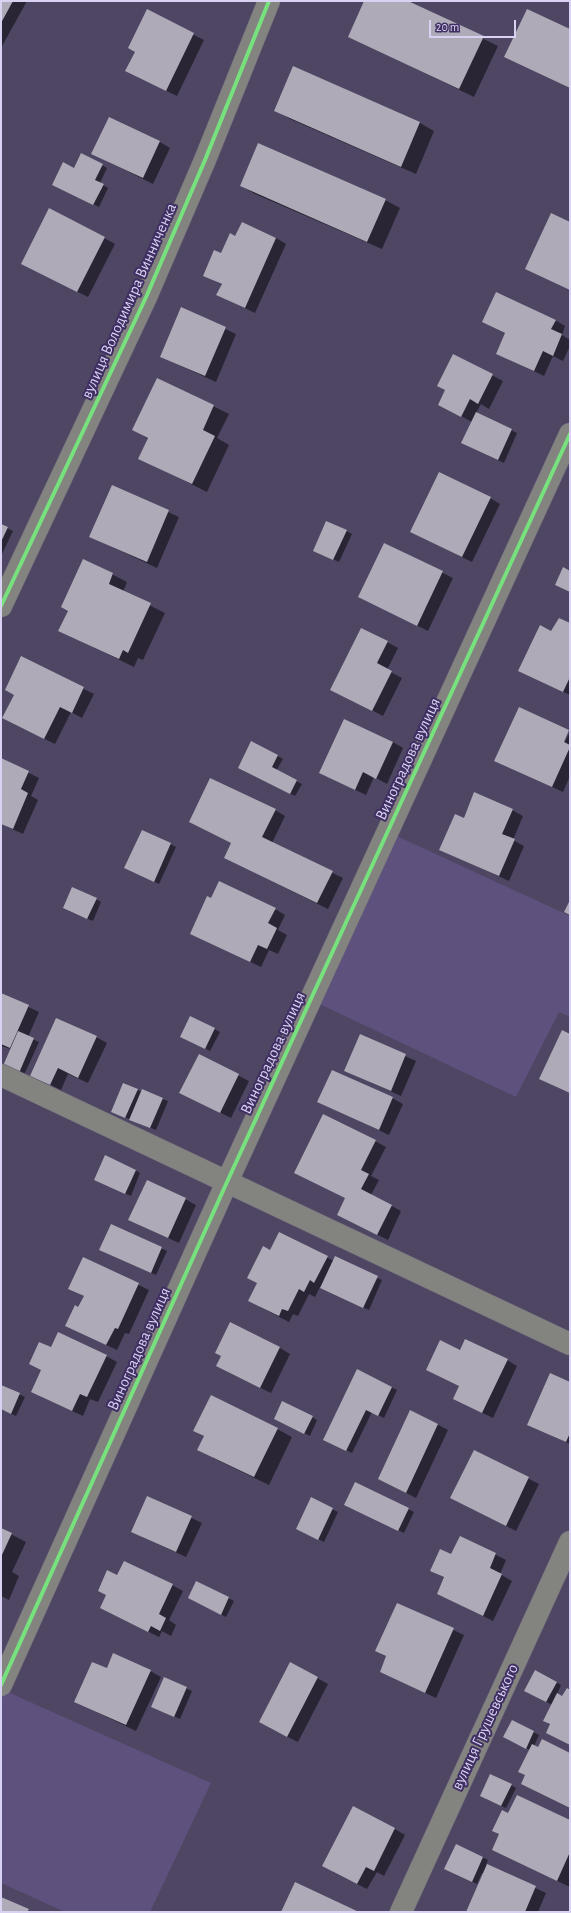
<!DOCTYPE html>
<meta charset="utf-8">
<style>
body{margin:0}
#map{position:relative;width:571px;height:1913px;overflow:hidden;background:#4f4663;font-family:"Alegreya Sans",sans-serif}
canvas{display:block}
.frame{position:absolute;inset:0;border:2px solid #dad2f2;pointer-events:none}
.scale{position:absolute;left:429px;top:20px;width:87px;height:18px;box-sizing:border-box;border:2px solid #dad2f2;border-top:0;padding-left:5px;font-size:12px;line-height:14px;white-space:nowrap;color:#dad2f2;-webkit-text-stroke:3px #402f63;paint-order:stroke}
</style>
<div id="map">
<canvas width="571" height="1913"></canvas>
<div class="frame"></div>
<div class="scale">20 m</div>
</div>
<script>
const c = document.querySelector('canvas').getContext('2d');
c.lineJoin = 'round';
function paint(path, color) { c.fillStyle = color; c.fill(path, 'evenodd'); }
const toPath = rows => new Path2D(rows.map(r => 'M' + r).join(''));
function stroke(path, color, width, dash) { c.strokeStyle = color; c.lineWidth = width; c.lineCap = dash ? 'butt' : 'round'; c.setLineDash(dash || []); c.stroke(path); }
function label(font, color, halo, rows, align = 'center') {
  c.font = font + ' "Alegreya Sans",sans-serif'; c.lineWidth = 4; c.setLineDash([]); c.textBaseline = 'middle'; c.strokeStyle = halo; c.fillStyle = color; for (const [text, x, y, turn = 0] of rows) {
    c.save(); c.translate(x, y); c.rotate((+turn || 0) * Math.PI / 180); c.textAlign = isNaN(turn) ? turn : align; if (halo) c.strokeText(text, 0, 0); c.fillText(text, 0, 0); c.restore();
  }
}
paint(toPath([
 [388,832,570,916,570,1017,559,1012,516,1097,311,1000],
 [1,1689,211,1783,150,1912,65,1912,1,1883]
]), '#5e517e');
paint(toPath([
 [1,1,27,1,1,48],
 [366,1,406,1,498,46,474,97,349,36],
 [147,11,204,40,177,96,137,77,136,53],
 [570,30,570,88,506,57],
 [275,110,420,123,434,131,416,174,290,119],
 [160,142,170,148,153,184,93,154],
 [102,165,107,168,100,183,108,188,99,207,58,187,74,169],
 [241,186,385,200,400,208,382,249,255,194],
 [236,237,276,238,286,244,255,313,218,295,222,285,204,275],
 [104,238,115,244,88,297,32,269],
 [182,309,236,334,216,382,161,357],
 [555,320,565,326,562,335,570,340,570,346,563,361,553,356,544,376,497,353,506,334,483,322],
 [453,355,503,381,489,409,481,404,476,413,517,433,504,463,468,446,472,422,450,410,446,391],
 [158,379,229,414,217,438,229,445,207,492,139,458,148,439,134,430],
 [113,487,179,517,157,568,91,537],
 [490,498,500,504,472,562,411,532],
 [1,525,13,531,1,556],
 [347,531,352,534,339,562,319,553],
 [384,544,453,578,428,631,359,597],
 [84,560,127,582,123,592,165,613,143,660,138,658,134,667,60,631,69,611],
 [570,624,570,695,530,676,552,632],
 [387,642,398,648,387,670,402,678,383,716,342,695],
 [22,658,94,694,82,718,71,712,55,744,14,724,15,696],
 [570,732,570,776,563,792,496,761,562,747],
 [252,742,283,759,276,771,302,784,295,796,244,771],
 [393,742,403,748,387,784,374,777,366,795,320,773],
 [1,759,39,778,31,796,38,800,23,834,1,824],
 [275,810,285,816,272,843,343,878,328,909,225,858,232,843,190,822],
 [512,810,523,816,513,840,524,846,509,881,441,849,464,819],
 [143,831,176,847,159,884,131,871],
 [96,899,101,902,93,921,69,911],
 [275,909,285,915,278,930,287,935,278,954,269,950,261,967,191,933],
 [1,994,39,1012,28,1037,39,1042,24,1075,9,1068,11,1049,1,1046],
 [191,1017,220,1032,210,1051,187,1040],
 [361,1036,416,1061,401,1096,345,1071],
 [96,1037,107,1043,88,1083,68,1074,61,1090,31,1075],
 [199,1055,249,1081,231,1118,180,1093],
 [137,1090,168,1101,156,1130,112,1112],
 [392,1098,403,1104,389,1135,319,1102],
 [375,1141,386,1147,371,1176,379,1180,371,1195,401,1211,388,1240,338,1215],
 [135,1170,140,1173,131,1196,95,1180],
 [185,1199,196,1205,179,1243,140,1225],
 [111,1225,167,1251,156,1275,106,1253],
 [279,1233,334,1261,382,1280,369,1310,320,1287,315,1297,309,1294,298,1316,293,1314,289,1322,260,1307,258,1283],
 [83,1258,149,1290,129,1334,125,1333,117,1350,66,1326,79,1308,85,1297,69,1288],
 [52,1348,106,1356,117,1362,98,1402,90,1399,83,1416,42,1397],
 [280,1348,290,1354,271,1393,228,1372],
 [461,1351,507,1360,517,1366,493,1418,464,1404,460,1386,427,1370],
 [357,1370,397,1390,384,1418,372,1412,352,1453,329,1442],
 [570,1383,570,1444,528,1424],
 [1,1386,25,1397,16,1416,1,1409],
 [411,1411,448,1430,416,1498,379,1479],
 [312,1417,317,1420,310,1436,280,1421],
 [277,1429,292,1437,269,1485,213,1458,205,1437,194,1431],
 [474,1451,539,1484,516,1531,452,1498],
 [356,1483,414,1512,404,1533,350,1507],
 [148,1497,202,1523,186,1557,142,1537],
 [311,1499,338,1512,324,1542,302,1531],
 [1,1529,26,1542,12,1572,19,1576,9,1600,1,1596],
 [461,1537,506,1560,500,1574,512,1581,493,1621,438,1594,445,1578,431,1570,452,1556],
 [118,1576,172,1585,183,1591,169,1620,176,1625,171,1636,162,1631,159,1637,101,1608],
 [197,1582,234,1601,226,1617,194,1601],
 [398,1604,464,1635,436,1698,381,1672,387,1657,377,1651],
 [107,1669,150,1671,161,1677,136,1731,86,1707],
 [535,1671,561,1685,557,1694,563,1697,570,1691,570,1745,547,1732,551,1725,544,1721,552,1705,526,1690],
 [165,1678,192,1691,180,1719,158,1709],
 [317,1678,328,1684,298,1742,270,1728],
 [512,1722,539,1735,534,1746,539,1748,570,1754,570,1808,522,1784,526,1776,530,1750,509,1740],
 [511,1785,516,1788,506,1808,486,1799],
 [509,1815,570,1821,570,1887,493,1850],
 [395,1829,405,1835,384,1876,377,1872,367,1889,333,1872],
 [457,1845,488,1860,486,1865,546,1893,538,1912,467,1912,484,1874,482,1873,477,1884,450,1871]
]), '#0007');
paint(toPath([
 [1,1,13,1,1,23],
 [364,1,408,1,484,36,459,89,348,37],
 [147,9,194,33,166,91,125,71,135,52,128,48],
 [527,9,570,29,570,88,504,57],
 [293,66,420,122,401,167,274,111],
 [109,117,160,141,143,178,91,154],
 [258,143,386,199,367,242,240,186],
 [81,153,103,164,95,180,104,184,93,205,52,185,63,162,74,168],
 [49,208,105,237,77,292,21,264],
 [551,213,570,222,570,290,525,269],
 [242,222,276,238,245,308,216,295,222,284,203,276,214,250,221,253,230,233,235,236],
 [496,292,556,320,551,329,562,334,553,356,543,351,534,371,496,354,505,333,482,322],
 [181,307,226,327,205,376,160,357],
 [453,354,493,374,478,404,470,399,461,417,438,405,445,390,437,386],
 [157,378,214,405,203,430,215,436,192,484,138,459,148,438,132,430],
 [476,412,512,429,498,460,461,443],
 [439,472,491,497,462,557,410,532],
 [112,485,169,510,147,562,89,537],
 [326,521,347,530,333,560,313,551],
 [1,524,8,527,1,542],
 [384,543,443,571,417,626,358,597],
 [83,559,113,573,109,584,151,603,128,653,123,650,119,659,58,631,68,611,61,607],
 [563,567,570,571,570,592,555,585],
 [559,618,570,623,570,677,563,692,518,671,540,625,551,631],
 [361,628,388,641,377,663,392,671,372,711,330,690],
 [21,656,84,687,72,713,60,707,44,739,2,718,14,695,5,690],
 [519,707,569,730,564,742,570,745,570,747,552,787,494,761],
 [344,719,393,742,376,779,363,772,355,790,319,773],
 [251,741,278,755,272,767,297,780,290,794,238,768],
 [1,758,29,771,21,789,28,793,13,829,1,824],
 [210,778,276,809,262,837,333,871,317,903,224,858,231,843,189,822],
 [474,792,513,809,502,834,515,839,499,876,439,850,455,814,464,818],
 [142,830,171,843,154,882,124,868],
 [219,881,276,908,268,923,277,928,267,949,258,945,250,962,190,934,207,896,211,898],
 [72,887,97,898,87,919,63,908],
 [570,900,570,915,564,912],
 [1,993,29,1005,10,1048,1,1044],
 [190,1016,215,1028,205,1049,180,1037],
 [56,1018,97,1036,78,1078,58,1068,50,1085,30,1076],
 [562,1030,570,1034,570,1093,539,1079],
 [18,1031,34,1038,19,1073,3,1066],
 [360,1034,406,1054,391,1091,344,1071],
 [199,1054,239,1074,220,1113,179,1093],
 [332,1070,393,1097,379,1130,317,1102],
 [123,1083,138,1089,125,1118,111,1112],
 [142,1089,163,1098,150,1128,129,1120],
 [323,1114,376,1140,361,1170,369,1174,361,1189,392,1205,377,1235,337,1215,345,1198,294,1173],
 [105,1155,136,1170,125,1194,94,1180],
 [147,1180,186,1198,168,1238,128,1220],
 [111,1224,162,1247,151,1273,99,1250],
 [279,1232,328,1256,314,1283,310,1280,304,1292,299,1289,288,1311,282,1309,279,1316,248,1301,257,1283,247,1278,263,1246,270,1250],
 [335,1256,378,1276,363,1308,320,1288],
 [83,1257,139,1283,118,1329,115,1328,106,1345,65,1326,75,1305,78,1307,84,1296,68,1289],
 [230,1322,280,1347,260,1388,216,1366,221,1356,215,1353],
 [58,1332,107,1355,87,1397,80,1394,72,1411,31,1392,41,1370,29,1364,39,1342,51,1347],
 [465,1339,508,1359,482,1413,453,1399,459,1386,426,1370,440,1340,460,1350],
 [357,1369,392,1387,378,1416,366,1410,346,1451,323,1440],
 [550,1373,570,1382,570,1433,566,1442,527,1425],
 [1,1385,20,1393,11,1414,1,1409],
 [211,1395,278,1428,254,1477,197,1450,204,1436,193,1431],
 [282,1401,313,1416,304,1434,274,1419],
 [410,1410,438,1424,406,1493,378,1479],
 [474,1450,529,1477,506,1526,450,1498],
 [355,1482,409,1508,398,1531,344,1505],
 [147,1496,192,1516,176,1552,131,1532],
 [311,1497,333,1508,318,1540,296,1529],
 [1,1528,12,1533,1,1557],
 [460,1536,496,1553,490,1568,502,1574,483,1616,437,1594,444,1577,430,1571,440,1549,451,1554],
 [124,1561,173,1584,159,1614,166,1618,160,1631,151,1626,148,1632,100,1608,106,1595,98,1591,107,1570,117,1575],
 [196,1581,229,1597,221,1615,188,1598],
 [397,1603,454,1628,425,1693,380,1672,386,1656,375,1651],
 [113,1653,151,1670,126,1725,74,1702,92,1662,107,1668],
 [290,1662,318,1677,287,1737,259,1722],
 [535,1670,557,1682,546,1702,524,1691],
 [164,1677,187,1687,174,1717,151,1707],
 [567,1688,570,1690,570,1745,546,1733,550,1724,543,1721,557,1693,562,1696],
 [512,1720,534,1731,526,1749,503,1737],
 [542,1739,570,1753,570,1808,521,1784,525,1775,518,1772,532,1744,538,1747],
 [490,1774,512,1784,501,1806,480,1796],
 [517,1795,570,1820,570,1852,557,1881,492,1850,499,1834,492,1831,502,1810,508,1813],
 [353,1806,395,1828,374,1871,366,1867,357,1884,322,1866],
 [456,1844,483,1857,472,1882,444,1869],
 [487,1864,536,1886,525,1912,466,1912],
 [295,1882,359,1912,281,1912],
 [1,1897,29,1909,27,1912,1,1912]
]), '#aeaab7');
const minor = toPath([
 [1,606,147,295,205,160,269,1],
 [1,1075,570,1344],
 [1,1685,227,1182,570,434],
 [401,1912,570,1542]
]);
stroke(minor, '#69627a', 23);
stroke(minor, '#83837f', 22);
stroke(toPath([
 [1,606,147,295,205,160,269,1],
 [1,1685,227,1182,570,434]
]), '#77e17e', 4);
label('16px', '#dad2f2', '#402f63', [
 ["вулиця Володимира Винниченка",129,301,-66],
 ["Виноградова вулиця",408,759,-65],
 ["Виноградова вулиця",273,1053,-65],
 ["Виноградова вулиця",139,1349,-66],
 ["вулиця Грушевського",485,1727,-65]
]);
</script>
